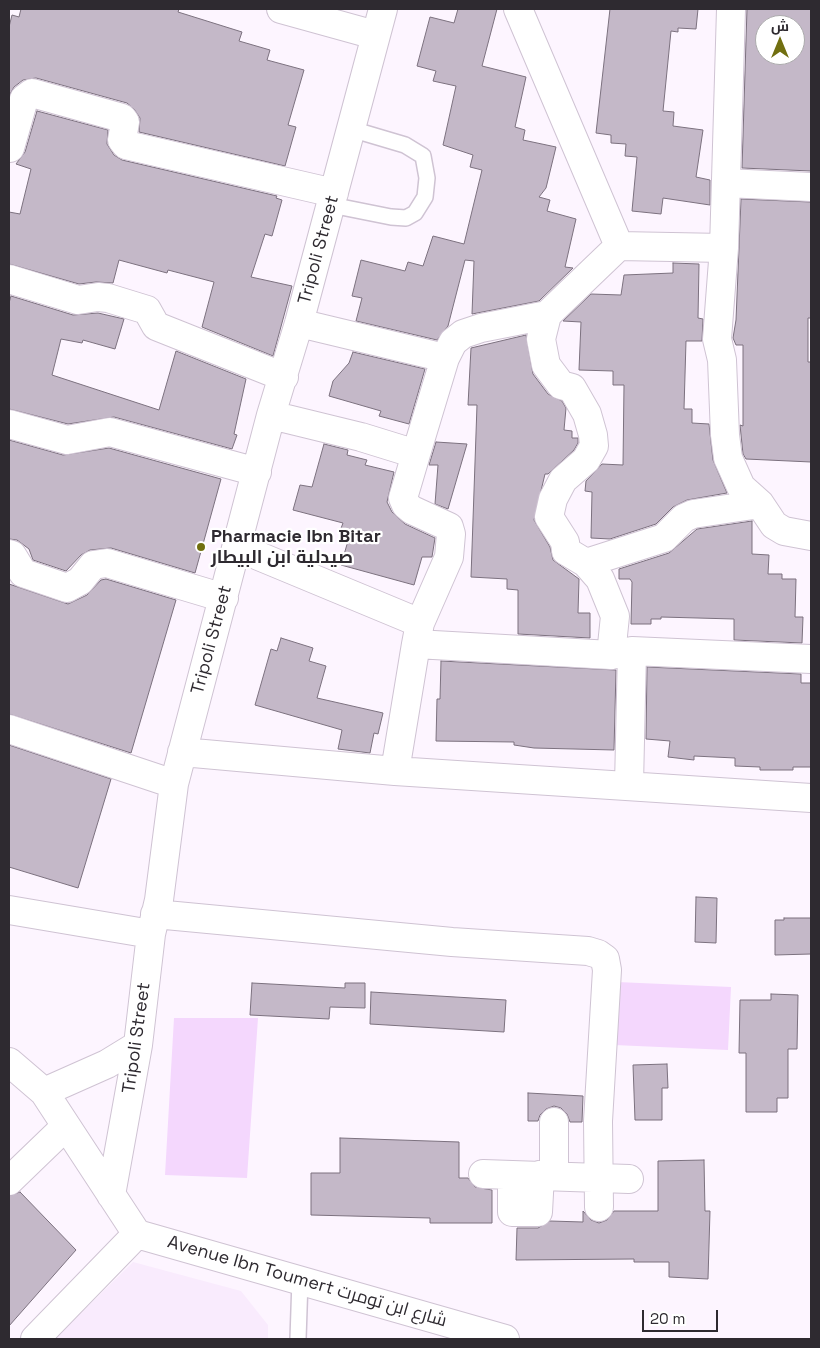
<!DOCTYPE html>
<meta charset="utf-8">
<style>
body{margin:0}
#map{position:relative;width:820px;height:1348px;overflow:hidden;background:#fdf5ff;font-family:"Space Grotesk",Cairo,sans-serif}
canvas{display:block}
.frame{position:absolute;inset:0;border:10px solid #2e2a30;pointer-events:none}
.north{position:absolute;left:755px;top:15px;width:50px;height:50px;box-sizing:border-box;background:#fff;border:1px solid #abaaac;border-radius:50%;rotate:0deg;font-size:14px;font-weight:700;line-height:20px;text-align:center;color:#2e2a30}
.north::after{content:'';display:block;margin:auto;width:18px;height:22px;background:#716f10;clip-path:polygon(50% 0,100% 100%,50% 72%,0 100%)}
.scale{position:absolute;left:642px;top:1310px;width:76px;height:22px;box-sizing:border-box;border:2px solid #2e2a30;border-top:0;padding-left:6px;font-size:15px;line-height:18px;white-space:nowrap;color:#2e2a30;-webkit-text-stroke:4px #fff;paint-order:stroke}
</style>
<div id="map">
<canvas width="820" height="1348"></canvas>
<div class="frame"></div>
<div class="north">ش</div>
<div class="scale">20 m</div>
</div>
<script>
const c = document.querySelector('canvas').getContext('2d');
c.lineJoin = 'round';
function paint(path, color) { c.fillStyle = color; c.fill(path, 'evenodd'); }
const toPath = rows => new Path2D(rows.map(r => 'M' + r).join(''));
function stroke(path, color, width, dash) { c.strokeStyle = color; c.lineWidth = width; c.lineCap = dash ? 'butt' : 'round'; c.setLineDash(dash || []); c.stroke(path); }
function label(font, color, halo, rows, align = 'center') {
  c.font = font + ' "Space Grotesk",Cairo,sans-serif'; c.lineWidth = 4.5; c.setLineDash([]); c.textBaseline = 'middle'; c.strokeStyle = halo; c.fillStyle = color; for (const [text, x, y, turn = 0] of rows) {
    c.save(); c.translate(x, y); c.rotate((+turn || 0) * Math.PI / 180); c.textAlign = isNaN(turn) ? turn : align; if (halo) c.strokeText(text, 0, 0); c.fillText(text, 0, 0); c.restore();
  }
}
paint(toPath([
 [133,1262,241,1291,268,1325,268,1339,55,1339]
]), '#f9ebfd');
paint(toPath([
 [617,982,731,987,728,1050,614,1045],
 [174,1018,258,1018,247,1178,165,1175]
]), '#f4d7fd');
const building = toPath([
 [21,9,179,9,178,12,242,32,239,41,270,50,267,60,304,70,288,125,296,127,285,166,139,132,140,118,134,109,127,103,36,78,23,80,14,87,9,96,9,27,12,15,19,17,21,9],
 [458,9,497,9,482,66,526,77,515,127,525,130,523,140,556,147,546,188,539,197,550,200,547,211,576,219,565,267,573,268,539,301,472,314,474,261,465,260,448,326,437,340,356,321,362,298,352,296,361,260,405,271,408,262,423,266,433,236,464,244,482,170,470,167,473,155,443,145,456,86,433,81,436,71,417,66,430,17,454,23,458,9],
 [610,9,698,9,696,29,678,28,678,32,671,31,663,111,674,112,673,126,703,130,696,177,710,180,710,205,663,198,661,214,632,211,637,157,625,156,626,144,611,143,611,135,596,133,610,9],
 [747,9,811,9,811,171,742,168,747,9],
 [765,25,795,25,795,55,765,55,765,25],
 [37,111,108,130,107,144,114,155,122,160,277,196,276,198,282,200,272,236,265,234,251,277,292,286,273,356,202,327,214,282,168,270,167,273,119,260,113,283,96,282,79,284,9,264,9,212,20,214,31,169,16,164,25,152,37,111],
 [741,199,811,202,811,318,808,318,808,362,811,362,811,462,746,459,743,454,740,425,743,426,743,345,736,345,733,338,736,320,741,199],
 [673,263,699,264,698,318,703,319,702,341,686,341,684,409,692,409,692,423,709,424,713,460,727,493,687,500,673,507,656,524,610,539,591,538,592,492,585,491,586,481,602,464,623,465,624,385,613,385,613,371,579,370,581,322,563,321,591,294,621,295,624,275,673,273,673,263],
 [11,296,73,315,98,313,124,319,115,349,83,340,82,343,61,339,52,375,159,410,176,351,246,379,234,434,237,435,232,449,114,417,68,424,9,409,9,303,11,296],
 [526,335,533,374,548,394,562,401,566,408,564,430,572,431,572,438,578,438,578,443,574,450,548,474,545,474,534,520,550,547,553,560,579,579,578,613,590,613,590,638,518,634,518,590,507,589,507,579,471,577,477,405,468,405,471,348,526,335],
 [353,352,425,369,409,424,379,416,381,411,329,396,333,381,349,363,353,352],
 [9,440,63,455,109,448,221,479,195,573,111,548,90,550,81,555,66,571,33,560,29,549,17,540,9,539,9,440],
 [436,442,467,444,448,509,435,504,438,465,429,465,436,442],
 [324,444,348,450,347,455,367,460,365,465,394,472,387,502,392,512,405,524,435,538,432,557,422,557,414,585,341,565,350,534,340,531,343,523,293,510,300,485,312,487,324,444],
 [752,521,752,554,769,555,768,574,782,574,782,579,796,579,795,617,803,617,802,643,734,640,734,619,661,617,661,619,651,619,651,624,631,624,632,582,630,579,619,579,619,569,669,553,697,529,752,521],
 [106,579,176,600,131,753,9,714,9,584,68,604,87,595,101,580,106,579],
 [281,638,313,648,309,661,326,666,317,698,383,713,378,734,374,733,370,753,338,749,342,730,255,705,271,649,277,651,281,638],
 [441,661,616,670,614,750,534,748,514,745,514,742,436,741,437,699,440,699,441,661],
 [647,667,801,674,801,683,811,683,811,767,793,767,793,770,760,770,760,767,735,766,735,758,694,756,694,760,668,757,670,741,646,739,647,667],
 [9,745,111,779,78,888,9,867,9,745],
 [696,897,717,898,716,943,695,942,696,897],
 [784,918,811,918,811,954,775,955,775,920,784,920,784,918],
 [252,983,345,988,345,983,365,983,365,1008,330,1007,329,1019,250,1015,252,983],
 [371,992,506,1000,504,1032,370,1024,371,992],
 [771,994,798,995,797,1049,788,1049,788,1098,777,1098,777,1112,746,1112,746,1053,739,1053,740,1000,771,1000,771,994],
 [667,1064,668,1088,662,1088,662,1120,635,1120,633,1065,667,1064],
 [528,1093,583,1096,582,1122,570,1122,567,1114,561,1108,554,1106,546,1109,540,1115,538,1121,528,1121,528,1093],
 [340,1138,459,1142,459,1178,468,1178,475,1187,492,1190,492,1223,430,1223,430,1218,311,1215,311,1173,340,1173,340,1138],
 [704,1160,705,1211,710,1211,708,1279,669,1277,669,1262,634,1262,634,1259,516,1260,517,1228,538,1228,550,1221,583,1222,583,1211,591,1220,599,1223,607,1220,614,1211,658,1211,658,1161,704,1160],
 [20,1192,76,1250,9,1326,9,1196,20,1192]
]);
paint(building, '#c4b8c8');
stroke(building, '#7c717f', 1);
const service = toPath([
 [331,205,391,217,406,218,415,213,425,197,427,178,423,156,405,145,351,129],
 [298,1339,300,1280]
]);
const minor = toPath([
 [281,9,375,35],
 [518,9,619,246,724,248],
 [731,9,724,248,717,339,722,360,725,435,728,458,741,487,760,504,774,525,784,531,811,536],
 [10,148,24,99,32,93,122,118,125,122,122,140,126,145,334,193],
 [726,183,811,187],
 [9,279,78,300,98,297,108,298,147,310,156,326,284,377],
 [299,323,445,358],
 [271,415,361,437,416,454,403,498,406,505,412,510,449,527,451,534,449,557,420,623,416,644,395,771],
 [9,424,67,440,110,432,257,472],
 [416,454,445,358,453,342,463,334,481,328,547,315],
 [237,547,420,623],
 [9,554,12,555,23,573,67,588,80,581,93,565,107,563,224,598],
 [586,563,664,538,684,518,693,514,760,504],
 [416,644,611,655,615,616,600,579,586,563,566,551,565,542,549,517,553,499,563,480,586,460,594,446,593,435,587,414,572,388,561,385,546,365,541,339,547,315,619,246],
 [611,655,632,651,811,659],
 [9,729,174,784],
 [182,752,395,771,811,798],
 [629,785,632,651],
 [9,910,151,934],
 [155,914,452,942,588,951,598,954,605,959,607,970,598,1121,599,1207],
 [9,1062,44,1092,137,1234],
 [44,1092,107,1064,138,1045],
 [554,1122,554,1176],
 [483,1174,629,1179],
 [512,1175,512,1212,538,1212,540,1175],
 [9,1181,66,1126],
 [111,1195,138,1045,151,934,159,900,174,784,271,415,299,323,383,9],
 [137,1234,505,1339],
 [35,1339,137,1234]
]);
stroke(service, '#cfc3d3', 18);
stroke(minor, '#cfc3d3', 30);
stroke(service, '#fff', 15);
stroke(minor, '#fff', 28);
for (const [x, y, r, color] of [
 [201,547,5,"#716f10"]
]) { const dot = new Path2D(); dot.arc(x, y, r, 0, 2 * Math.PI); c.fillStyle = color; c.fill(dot); stroke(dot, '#fff', 2); }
label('18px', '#2e2a30', '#fff', [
 ["Tripoli Street",319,250,-75],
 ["Tripoli Street",212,640,-75],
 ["Tripoli Street",137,1038,-82],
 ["Avenue Ibn Toumert شارع ابن تومرت",307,1282,16]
]);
label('bold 18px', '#2e2a30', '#fff', [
 ["Pharmacie Ibn Bitar",211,537],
 ["صيدلية ابن البيطار",211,558]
], 'left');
</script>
